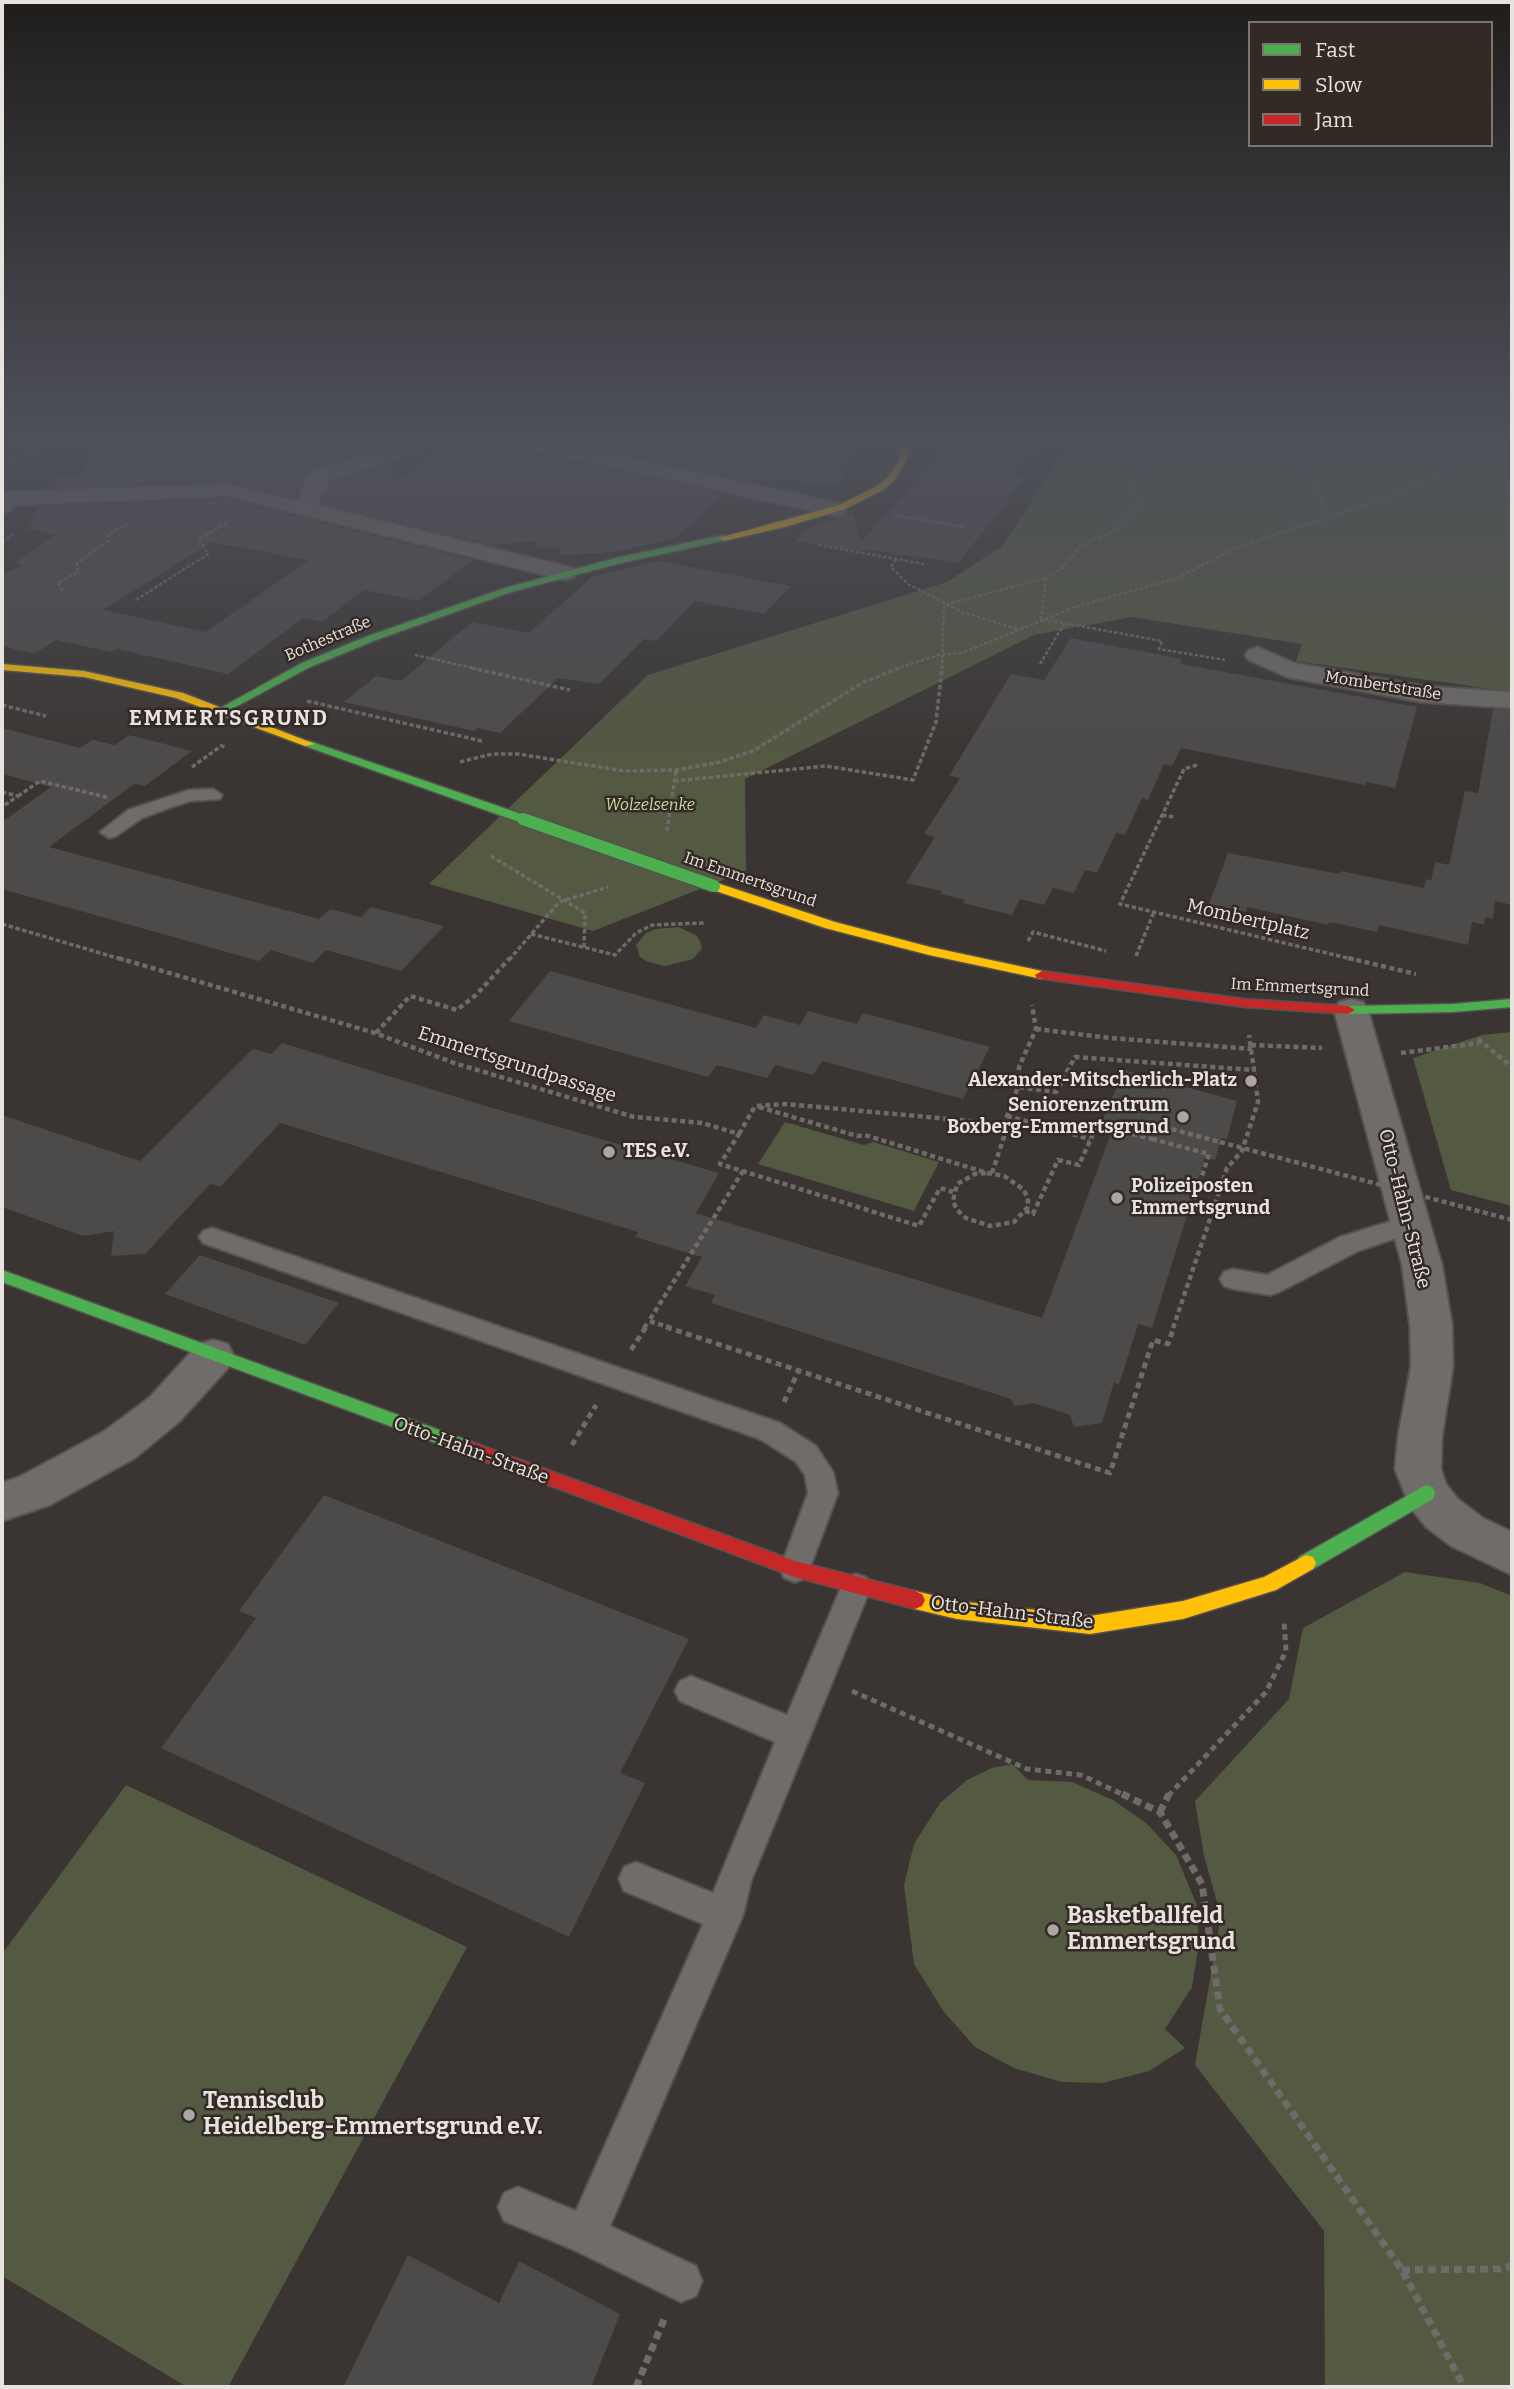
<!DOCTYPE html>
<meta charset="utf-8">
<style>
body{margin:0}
#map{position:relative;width:1514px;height:2389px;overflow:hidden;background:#3a3532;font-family:Bitter,serif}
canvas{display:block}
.frame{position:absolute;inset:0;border:4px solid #e9e3e0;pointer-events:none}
.legend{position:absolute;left:1248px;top:21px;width:245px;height:126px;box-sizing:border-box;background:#332a25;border:2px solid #7c7470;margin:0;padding:9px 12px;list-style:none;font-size:21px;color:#e9e3e0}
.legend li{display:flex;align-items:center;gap:14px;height:35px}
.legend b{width:35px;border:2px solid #7c7470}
</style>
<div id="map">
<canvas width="1514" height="2389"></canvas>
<div class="frame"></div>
<ul class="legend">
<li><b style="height:9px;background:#4caf50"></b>Fast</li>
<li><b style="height:9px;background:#ffc107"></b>Slow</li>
<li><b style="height:9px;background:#c62828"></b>Jam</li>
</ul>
</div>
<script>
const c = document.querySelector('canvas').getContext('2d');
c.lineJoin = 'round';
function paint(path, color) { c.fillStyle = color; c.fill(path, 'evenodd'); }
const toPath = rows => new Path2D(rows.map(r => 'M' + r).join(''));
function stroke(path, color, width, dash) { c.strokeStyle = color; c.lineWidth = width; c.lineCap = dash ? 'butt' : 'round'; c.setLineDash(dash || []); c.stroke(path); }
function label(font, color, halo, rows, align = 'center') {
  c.font = font + ' Bitter,serif'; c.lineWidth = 5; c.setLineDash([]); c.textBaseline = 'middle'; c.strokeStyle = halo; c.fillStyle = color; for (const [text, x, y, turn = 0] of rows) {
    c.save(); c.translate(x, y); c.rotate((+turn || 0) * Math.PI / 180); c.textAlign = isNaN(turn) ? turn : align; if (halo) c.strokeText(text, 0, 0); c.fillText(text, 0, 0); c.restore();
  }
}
paint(toPath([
 [1069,440,1512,440,1512,692,1296,661,1302,644,1132,617,1034,635,745,779,746,871,593,931,429,884,648,675,947,582,1002,546,1069,444],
 [678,927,696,935,700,941,702,948,693,959,665,966,646,961,640,957,636,945,646,933,656,929],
 [1512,1032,1512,1206,1451,1190,1413,1058,1482,1035],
 [785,1122,864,1145,873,1142,939,1162,914,1211,758,1164],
 [1405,1572,1480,1583,1512,1596,1512,2387,1325,2387,1324,2231,1195,2065,1221,1916,1204,1856,1195,1801,1289,1699,1303,1628],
 [1012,1764,1028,1780,1072,1782,1113,1800,1146,1823,1176,1855,1196,1903,1199,1943,1192,1987,1165,2029,1185,2048,1149,2071,1103,2083,1062,2082,1014,2068,975,2047,944,2012,914,1964,904,1885,914,1844,940,1803,967,1780,992,1768],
 [126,1785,467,1947,228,2387,187,2387,2,2276,2,1954]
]), '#545941');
paint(toPath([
 [281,440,396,440,396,442,313,468,304,478,295,498,227,481,47,488,53,477,80,476,91,451,280,443],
 [600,440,870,440,840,468,844,482,798,484,797,478,744,480,601,449],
 [953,440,1044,440,1016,474,1027,476,958,563,864,549,865,552,796,541,810,527,853,513,861,542],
 [465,443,595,466,724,494,675,538,615,552,560,555,560,547,537,548,537,541,491,545,321,503,332,483,394,462,392,483,445,448,455,450],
 [227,499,472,560,419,601,364,590,322,622,303,618,228,674,117,649,111,652,56,640,34,654,2,646,2,576,22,565,15,563,55,535,27,529,38,507],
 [212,542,309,560,206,632,103,610],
 [659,561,791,586,764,614,695,601,656,641,644,639,599,684,558,678,500,733,478,728,474,731,344,702,376,676,401,681,472,622,529,633,592,577],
 [1071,638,1182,659,1180,664,1417,707,1395,788,1366,782,1365,785,1181,748,1172,766,1164,764,1148,800,1142,798,1125,835,1116,833,1097,873,1085,870,1074,893,1053,888,1044,905,1020,899,1012,915,963,903,965,900,940,894,942,891,906,883,935,837,924,834,960,778,949,776,1011,674,1044,680],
 [1493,709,1512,710,1512,905,1495,901,1493,919,1485,917,1484,925,1472,922,1468,945,1379,925,1377,932,1329,922,1328,925,1247,907,1246,912,1209,904,1228,853,1340,874,1341,871,1424,888,1426,879,1431,881,1435,862,1449,865,1465,791,1478,793],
 [2,728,80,748,92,740,115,745,129,735,192,751,145,786,134,784,49,847,319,919,330,909,361,917,371,907,444,926,401,971,326,950,313,963,271,950,259,961,2,889,2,822,51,787,2,774],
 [550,971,756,1028,764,1015,800,1025,808,1011,857,1024,863,1013,990,1047,963,1099,822,1061,813,1075,775,1065,767,1078,717,1065,708,1077,509,1021],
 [282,1043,486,1106,719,1173,696,1213,1042,1318,1110,1136,1097,1133,1124,1070,1237,1101,1227,1139,1221,1138,1215,1160,1205,1157,1152,1328,1138,1324,1119,1385,1114,1382,1102,1423,1074,1427,1070,1415,1034,1403,1014,1406,1011,1399,711,1303,715,1295,685,1286,702,1257,635,1237,638,1232,280,1123,220,1187,210,1184,145,1254,111,1256,114,1231,83,1236,2,1207,2,1115,140,1161,253,1049,271,1054],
 [200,1255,339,1303,305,1345,165,1294],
 [324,1495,689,1639,620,1773,645,1783,569,1937,161,1748,256,1618,239,1611],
 [408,2255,499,2303,519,2261,620,2314,591,2387,343,2387]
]), '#4d4a4a');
const lane = toPath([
 [213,789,222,795,220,799,190,801,169,808,142,818,116,836,109,838,100,832,128,810,189,790,213,789],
 [1411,1215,1420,1218,1423,1224,1420,1230,1358,1251,1279,1292,1270,1295,1233,1289,1224,1286,1220,1279,1224,1272,1233,1269,1267,1275,1340,1237,1411,1215],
 [212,1228,780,1423,816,1446,833,1472,838,1493,806,1578,795,1582,784,1578,780,1569,808,1493,805,1475,796,1462,760,1439,203,1243,199,1237,203,1231,212,1228],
 [856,1574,867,1578,871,1587,751,1881,743,1915,610,2226,696,2266,702,2281,696,2296,681,2302,572,2249,504,2221,498,2207,504,2193,518,2187,576,2211,703,1924,624,1891,619,1879,624,1867,636,1862,713,1893,775,1742,680,1701,675,1691,680,1681,691,1676,787,1715,845,1578,856,1574]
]);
const street = toPath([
 [411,440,440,440,437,444,330,481,317,505,573,568,577,573,573,578,565,580,227,496,13,505,10,511,2,513,2,494,6,492,227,484,297,501,306,479,314,471,411,440],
 [508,440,544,440,835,502,843,504,846,509,843,514,835,516,518,446,511,444,508,440],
 [1258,647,1294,663,1422,686,1512,692,1512,708,1422,702,1287,677,1249,660,1245,655,1249,650,1258,647],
 [1351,999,1363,1002,1368,1010,1442,1265,1452,1325,1453,1366,1442,1437,1441,1469,1446,1484,1458,1499,1483,1518,1512,1532,1512,1575,1451,1546,1426,1527,1410,1507,1395,1469,1398,1437,1411,1366,1410,1325,1402,1265,1334,1010,1339,1002,1351,999],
 [213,1340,228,1344,234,1356,228,1368,180,1421,135,1458,50,1505,2,1521,2,1483,19,1477,103,1432,150,1397,198,1344,213,1340]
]);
const fast = toPath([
 [724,535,727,536,727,540,621,563,511,592,376,640,310,667,226,712,217,710,302,663,368,636,505,588,620,557,724,535],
 [309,741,527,816,529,819,523,823,519,822,305,746,305,742,309,741],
 [1512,999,1512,1007,1453,1012,1348,1014,1341,1010,1348,1006,1453,1004,1512,999],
 [2,1270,472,1442,475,1447,472,1452,466,1454,460,1452,2,1282,2,1270],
 [1426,1485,1433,1487,1435,1493,1433,1499,1313,1569,1306,1571,1299,1569,1296,1563,1299,1557,1426,1485]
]);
const slow = toPath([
 [899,440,907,440,908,458,894,481,883,490,845,509,785,527,724,541,719,538,839,505,877,486,888,477,900,458,899,440],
 [2,664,84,671,183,693,315,744,305,746,176,698,84,677,2,670,2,664],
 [714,882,835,922,930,947,1042,971,1049,975,1042,979,929,955,825,928,710,889,708,886,714,882],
 [1306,1555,1313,1557,1316,1563,1313,1569,1276,1590,1183,1619,1090,1634,957,1619,915,1609,908,1606,905,1600,908,1594,915,1591,957,1601,1090,1616,1183,1601,1264,1577,1306,1555]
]);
const jam = toPath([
 [1042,971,1244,999,1348,1006,1355,1010,1348,1014,1244,1007,1037,978,1035,975,1042,971],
 [466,1440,795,1561,915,1591,922,1594,925,1600,922,1606,915,1609,795,1577,460,1452,457,1447,460,1442,466,1440]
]);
stroke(lane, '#56514e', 4);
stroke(street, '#56514e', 4);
stroke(fast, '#56514e', 3);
stroke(slow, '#56514e', 3);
stroke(jam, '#56514e', 3);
stroke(toPath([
 [1250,440,1309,471,1316,482,1325,516],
 [145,444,225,440],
 [232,463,238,440],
 [2,465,58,440],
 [894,515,965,527],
 [2,542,13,535],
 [818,545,924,564],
 [896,559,891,567,908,584,962,612,1017,629],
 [1046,578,1041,619,1162,641,1159,649,1226,660],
 [63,591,58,583,78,572,77,563,108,541,108,535,129,523],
 [136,600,208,554,199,539,230,521],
 [415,655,478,669],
 [1040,664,1064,624],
 [895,669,938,655,962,653,1075,607,1178,578,1240,546,1387,498,1512,443],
 [942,669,944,605,1046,578,1062,568,1082,545,1108,534,1141,503,1128,486,1217,440]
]), '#6f6b69', 2.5, [3.5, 2]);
stroke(toPath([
 [471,668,570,690],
 [307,701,482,741],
 [2,705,46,716],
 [460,762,492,754,518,754,625,771,676,770,720,762,753,751,862,683,899,668],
 [1197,765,1184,769,1120,904,1356,960],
 [192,767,221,746,225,747],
 [674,781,826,766,913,780,936,722,942,668],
 [2,792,18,796,2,807],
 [18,796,40,781,106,797,109,795],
 [1162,815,1174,817],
 [667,831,676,770],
 [491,856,585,913,584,948],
 [2,924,124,960],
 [531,934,615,955,636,933,652,925,705,923],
 [1028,941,1033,932,1106,951],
 [1136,956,1154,912],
 [509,960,559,902,608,887]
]), '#6f6b69', 3.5, [4.5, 2.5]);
stroke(toPath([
 [118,958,375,1033,454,1063,634,1117,702,1123,739,1134,720,1164,919,1226,940,1188,953,1192],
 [1348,958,1416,974],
 [1036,1029,1110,1038,1252,1049],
 [376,1033,410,996,457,1010,476,995,510,958],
 [1478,1039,1512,1067],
 [1251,1045,1322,1048],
 [1401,1053,1479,1043],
 [1018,1087,1019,1067,1036,1029,1032,1005],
 [759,1107,857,1136,865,1135,987,1173],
 [1007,1116,1090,1139],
 [739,1134,755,1106,785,1104,1004,1124,1018,1087,1056,1092,1075,1057,1254,1070,1249,1035],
 [1152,1139,1209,1154,1192,1207,1212,1213,1227,1168,1242,1151,1258,1102,1254,1070],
 [987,1173,1004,1176,1023,1189,1028,1198,1028,1207,1014,1222,990,1226,966,1218,957,1210,953,1201,957,1184,975,1174,987,1173],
 [992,1173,1004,1137,1004,1124],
 [1025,1211,1033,1214,1058,1160,1079,1165,1097,1125,1152,1139,1156,1125,1220,1142],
 [644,1328,649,1321],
 [671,1328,649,1321,743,1171],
 [1173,1328,1212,1213]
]), '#6f6b69', 4.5, [5, 3.5]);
stroke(toPath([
 [666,1327,1110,1473,1153,1340,1168,1344,1174,1327],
 [631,1350,646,1327],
 [784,1402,799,1370],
 [572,1445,596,1405],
 [852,1691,1027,1769,1081,1775,1126,1796],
 [1168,1796,1266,1692,1286,1651,1284,1620]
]), '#6f6b69', 5, [6, 4.5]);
stroke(toPath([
 [1122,1794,1160,1812,1202,1884,1220,2009,1402,2270,1464,2387],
 [1160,1812,1169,1794],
 [1402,2270,1500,2269,1512,2266],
 [636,2387,665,2317]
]), '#6f6b69', 7, [8, 5]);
paint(lane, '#706c69');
paint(street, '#706c69');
paint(fast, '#4caf50');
paint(slow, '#ffc107');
paint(jam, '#c62828');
const fastBridge = toPath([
 [523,819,714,886]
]);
stroke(fastBridge, '#56514e', 15, []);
stroke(toPath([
 [1220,1142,1512,1220]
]), '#6f6b69', 4.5, [5, 3.5]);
stroke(fastBridge, '#4caf50', 12);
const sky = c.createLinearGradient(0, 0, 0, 774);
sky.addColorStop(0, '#201d1c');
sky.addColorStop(0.57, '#4f515a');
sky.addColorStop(1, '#4f515a00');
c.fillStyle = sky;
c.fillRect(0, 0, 1514, 774);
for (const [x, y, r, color] of [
 [1251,1081,7,"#aca6a3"],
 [1183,1117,7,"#aca6a3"],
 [609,1152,7,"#aca6a3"],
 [1117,1198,7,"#aca6a3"],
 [1053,1930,7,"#aca6a3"],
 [189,2115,7,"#aca6a3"]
]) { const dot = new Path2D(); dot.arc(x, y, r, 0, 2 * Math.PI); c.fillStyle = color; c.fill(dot); stroke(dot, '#332a25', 2.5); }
label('16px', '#e9e3e0', '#332a25', [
 ["Bothestraße",328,639,-23],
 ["Mombertstraße",1383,686,9],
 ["Im Emmertsgrund",750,880,19],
 ["Im Emmertsgrund",1300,988,3]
]);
label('italic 16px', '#c8d79e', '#332a25', [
 ["Wolzelsenke",650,806]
]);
label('19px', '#e9e3e0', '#332a25', [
 ["Mombertplatz",1248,920,13],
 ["Emmertsgrundpassage",517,1065,18],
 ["Otto-Hahn-Straße",1404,1209,76],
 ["Otto-Hahn-Straße",471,1451,20],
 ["Otto-Hahn-Straße",1012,1613,7]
]);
label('bold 19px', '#e9e3e0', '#332a25', [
 ["Alexander-Mitscherlich-Platz",1237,1081],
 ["Seniorenzentrum",1169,1106],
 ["Boxberg-Emmertsgrund",1169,1128],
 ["TES e.V.",623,1152,"left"],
 ["Polizeiposten",1131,1187,"left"],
 ["Emmertsgrund",1131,1209,"left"]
], 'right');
c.letterSpacing = '2px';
label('bold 21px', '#e9e3e0', '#332a25', [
 ["EMMERTSGRUND",229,719]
]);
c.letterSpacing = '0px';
label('bold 23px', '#e9e3e0', '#332a25', [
 ["Basketballfeld",1067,1917],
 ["Emmertsgrund",1067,1943],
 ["Tennisclub",203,2102],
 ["Heidelberg-Emmertsgrund e.V.",203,2128]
], 'left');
</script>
